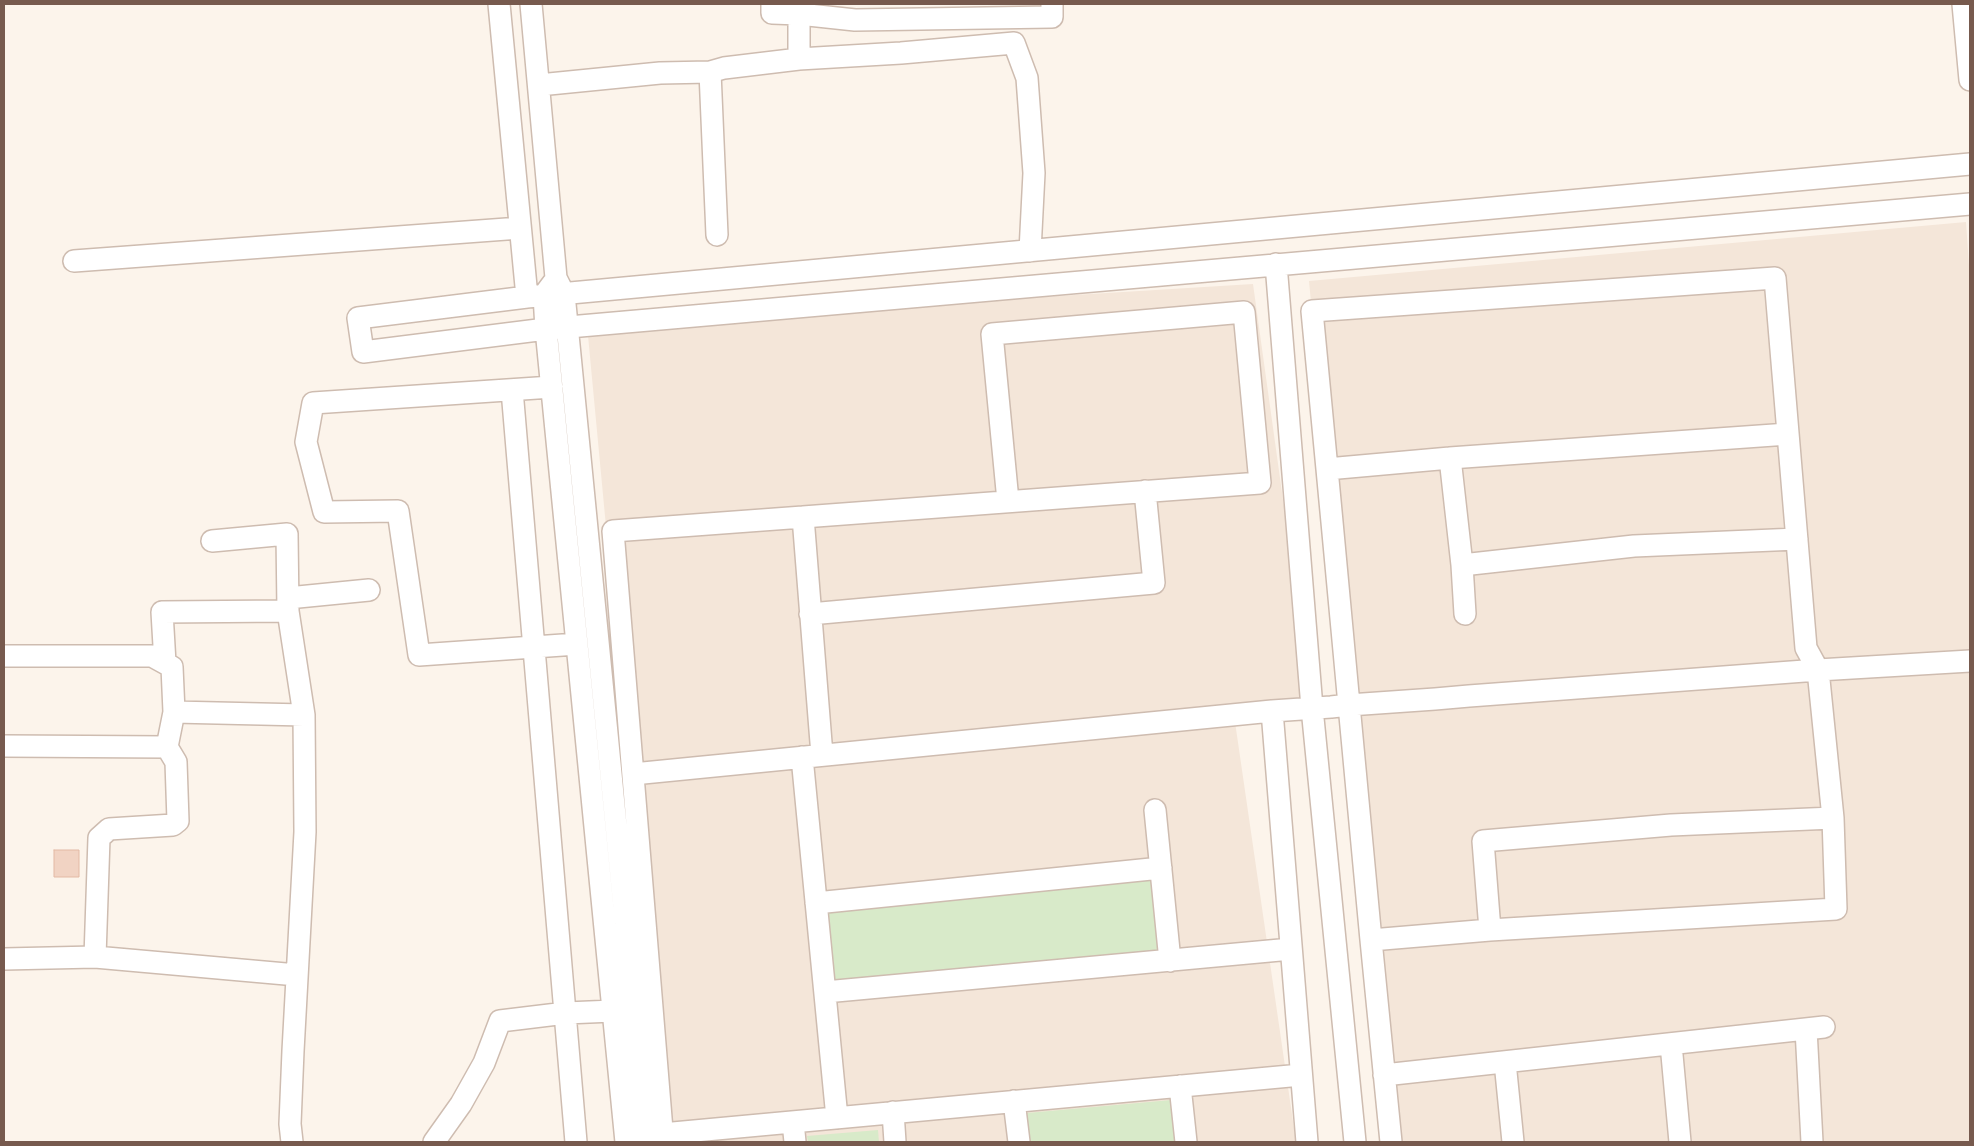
<!DOCTYPE html>
<style>
body{margin:0}
#map{position:relative;width:1974px;height:1146px;overflow:hidden;background:#fcf4eb;font-family:Barlow,sans-serif}
canvas{display:block}
.frame{position:absolute;inset:0;border:5px solid #775a4e;pointer-events:none}
</style>
<div id="map">
<canvas width="1974" height="1146"></canvas>
<div class="frame"></div>
</div>
<script>
const c = document.querySelector('canvas').getContext('2d');
c.lineJoin = 'round';
function paint(path, color) { c.fillStyle = color; c.fill(path, 'evenodd'); }
const toPath = rows => new Path2D(rows.map(r => 'M' + r).join(''));
function stroke(path, color, width, dash) { c.strokeStyle = color; c.lineWidth = width; c.lineCap = dash ? 'butt' : 'round'; c.setLineDash(dash || []); c.stroke(path); }
paint(toPath([
 [1966,222,1970,280,1970,1142,1391,1142,1309,281],
 [1253,284,1312,708,1234,715,1296,1142,664,1142,587,325]
]), '#f4e6d9');
paint(toPath([
 [1153,879,1160,953,834,984,827,910],
 [1171,1100,1175,1142,1029,1142,1027,1113],
 [878,1130,879,1142,808,1142,807,1136]
]), '#d8eac9');
const building = toPath([
 [54,850,79,850,79,877,54,877,54,850]
]);
paint(building, '#f1d3c3');
stroke(building, '#e3b9a4', 1);
const minor = toPath([
 [499,4,527,297],
 [531,4,556,278,564,294,647,1142],
 [772,4,772,13,799,14,855,20,1052,17,1052,4],
 [1963,4,1970,80],
 [799,59,799,14,805,4],
 [710,72,717,235],
 [539,85,660,73,710,72,724,68,799,59,901,53,1014,43,1027,78,1034,173,1030,251],
 [1970,164,527,297,358,318,363,352,546,329,1970,204],
 [74,261,520,228],
 [1276,264,1312,708,1355,1142],
 [553,283,544,295,546,329,626,1142],
 [552,387,313,403,306,442,324,512,398,511,419,655,577,644],
 [512,390,576,1142],
 [1450,458,1462,565,1465,614],
 [1327,469,1450,458,1788,434],
 [803,517,822,755],
 [212,541,287,534,288,611],
 [1462,565,1634,546,1797,539],
 [288,598,369,590],
 [810,614,1154,583,1145,491],
 [4,656,152,656,172,667,174,712,304,715,305,832,293,1051,290,1124,292,1142],
 [165,663,162,612,288,611,304,715],
 [1272,711,1307,1142],
 [4,746,167,747,176,762,178,821,173,825,109,829,99,838,95,957],
 [167,747,174,712],
 [802,757,837,1118],
 [633,774,1272,711,1331,707,1349,705,1435,699,1469,696,1818,670,1806,648,1775,278,1312,311,1327,469,1332,522,1343,640,1349,705,1371,940,1391,1142],
 [1155,810,1170,961],
 [816,903,1161,868],
 [1490,930,1483,841,1671,825,1833,818],
 [1371,940,1490,930,1836,909,1833,818,1818,670,1970,661],
 [4,959,95,957,297,975],
 [825,992,1291,949],
 [1806,1029,1812,1142],
 [1671,1044,1680,1142],
 [1505,1062,1513,1142],
 [1384,1075,1824,1027],
 [1180,1086,1186,1142],
 [1014,1101,1019,1142],
 [893,1112,895,1142],
 [793,1122,795,1142],
 [662,1134,1301,1075],
 [434,1142,461,1104,484,1063,500,1021,566,1013,613,1011],
 [663,1142,613,531,803,517,1260,483,1244,312,992,334,1008,501]
]);
stroke(minor, '#cebcb0', 24);
stroke(minor, '#fff', 21);
</script>
